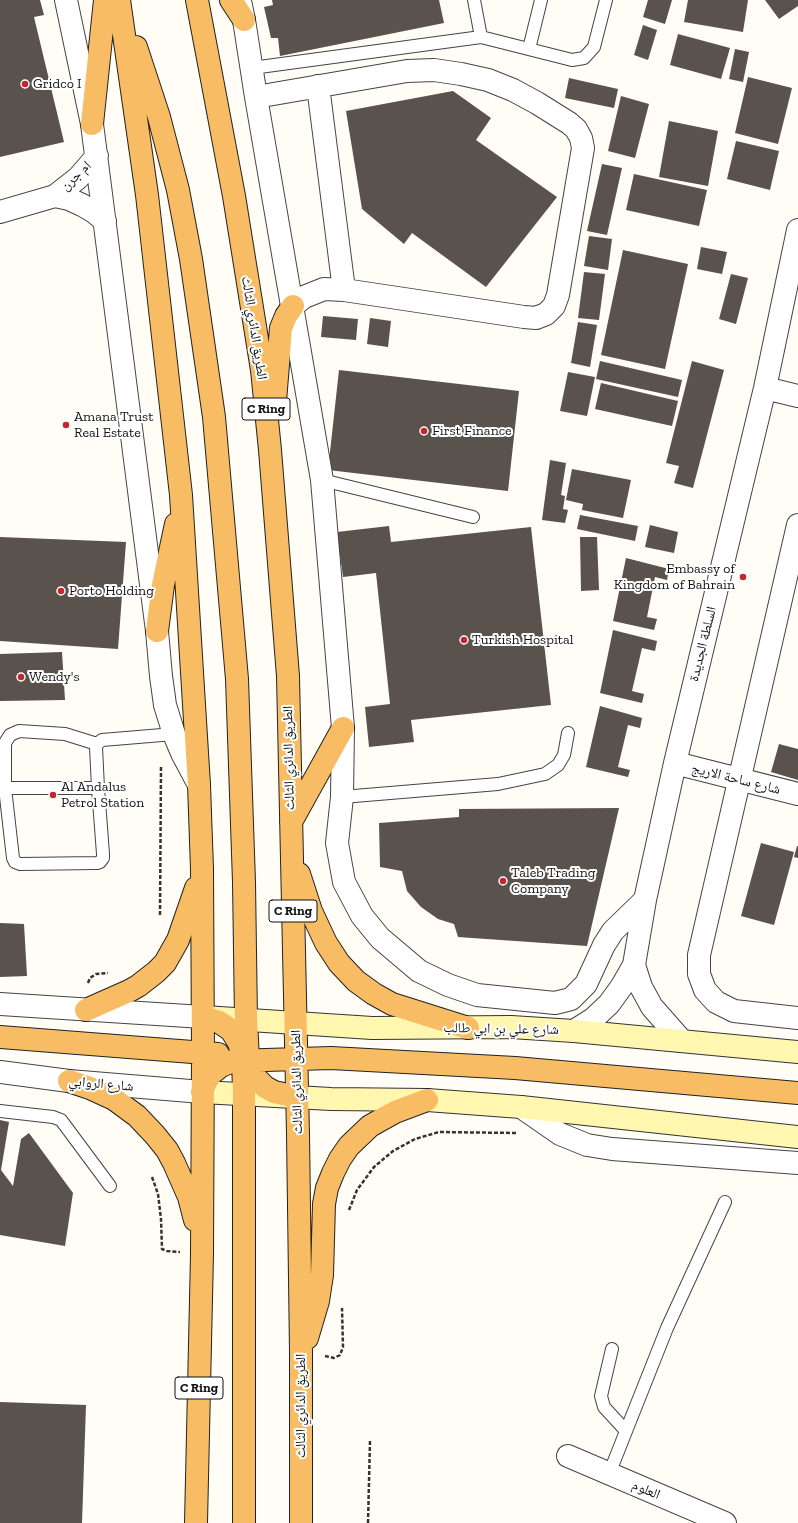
<!DOCTYPE html>
<meta charset="utf-8">
<style>
body{margin:0}
canvas{display:block;background:#fffdf5}
</style>
<canvas width="798" height="1523"></canvas>
<script>
const c = document.querySelector('canvas').getContext('2d');
c.lineJoin = 'round';
function paint(path, color) { c.fillStyle = color; c.fill(path, 'evenodd'); }
const toPath = rows => new Path2D(rows.map(r => 'M' + r).join(''));
function stroke(path, color, width, dash) { c.strokeStyle = color; c.lineWidth = width; c.lineCap = dash ? 'butt' : 'round'; c.setLineDash(dash || []); c.stroke(path); }
function label(font, color, halo, rows, align = 'center') {
  c.font = font + ' "Zilla Slab","Noto Naskh Arabic",serif'; c.lineWidth = 4; c.setLineDash([]); c.textBaseline = 'middle'; c.strokeStyle = halo; c.fillStyle = color; for (const [text, x, y, turn = 0] of rows) {
    c.save(); c.translate(x, y); c.rotate((+turn || 0) * Math.PI / 180); c.textAlign = isNaN(turn) ? turn : align; if (halo) c.strokeText(text, 0, 0); c.fillText(text, 0, 0); c.restore();
  }
}
paint(toPath([
 [0,0,40,0,44,15,34,17,64,142,0,157],
 [272,0,439,0,444,23,280,56,278,38,271,38,264,7,273,5],
 [648,0,672,0,665,24,643,17],
 [688,0,748,0,743,32,684,22],
 [765,0,798,0,798,6,779,19],
 [643,25,657,30,648,60,634,55],
 [678,34,730,48,721,79,670,65],
 [735,49,749,52,743,82,729,79],
 [748,77,792,88,778,144,735,133],
 [569,78,618,89,614,108,565,98],
 [453,91,491,118,476,140,557,197,486,287,412,233,404,244,362,209,346,111],
 [621,96,649,104,635,158,608,151],
 [669,121,718,131,708,186,659,177],
 [736,141,779,151,770,190,727,179],
 [602,164,622,168,607,235,587,231],
 [634,174,707,190,699,226,626,210],
 [589,236,612,239,608,270,584,266],
 [701,247,727,252,722,274,697,269],
 [623,250,688,264,665,369,601,355],
 [584,272,605,274,599,320,578,318],
 [731,274,748,278,736,324,719,319],
 [323,316,358,319,356,340,321,337],
 [370,318,391,321,388,347,367,344],
 [578,322,597,325,590,367,571,363],
 [600,361,682,380,678,397,596,379],
 [692,361,724,370,693,488,674,483,679,466,666,463],
 [339,370,519,391,508,491,328,470],
 [568,372,595,377,587,416,560,411],
 [601,383,678,401,672,426,595,409],
 [550,460,566,463,561,495,565,496,563,509,568,510,565,523,542,520],
 [572,469,631,480,623,518,582,510,583,504,566,500],
 [580,515,638,526,635,541,577,529],
 [650,525,678,532,674,553,645,547],
 [389,526,391,542,531,527,551,705,411,720,414,742,369,747,365,707,390,704,376,573,343,577,337,532],
 [0,537,126,542,118,649,0,641],
 [580,537,597,537,599,590,581,591],
 [626,558,669,569,667,580,655,577,647,617,657,619,654,630,613,621],
 [613,630,657,641,655,651,642,648,632,691,644,694,642,703,600,693],
 [62,652,65,700,0,701,0,654],
 [600,706,642,718,640,728,628,725,618,767,630,770,628,777,586,767],
 [779,744,798,749,798,780,771,772],
 [619,808,587,946,458,937,454,924,438,919,421,907,407,891,402,871,380,867,379,823,459,817,459,809],
 [761,843,794,852,774,925,741,916],
 [797,846,798,846,798,858,794,857],
 [0,923,24,924,27,976,0,977],
 [0,1120,9,1122,1,1170,13,1186,21,1139,29,1133,73,1193,65,1246,0,1235],
 [0,1402,86,1405,82,1523,0,1523]
]), '#5a524d');
const service = toPath([
 [474,0,481,37],
 [529,49,541,0],
 [252,68,481,37,572,60,584,58,594,47,606,0],
 [322,480,473,517],
 [97,744,65,734,19,731,10,735,5,743,5,788,13,858,15,862,20,864,97,863,100,862,103,858,103,854,98,788,96,747,97,744,102,740,174,734],
 [0,788,98,788],
 [342,797,498,784,545,774,558,765,564,755,568,733],
 [0,1111,53,1117,61,1120,110,1186],
 [612,1349,601,1396,604,1407,626,1431],
 [609,1474,667,1328,725,1202]
]);
const minor = toPath([
 [66,0,92,124,157,631,161,676,165,705,174,734,182,753,199,785],
 [240,1,244,20,256,97,322,480,343,728,342,797,337,843,344,882,362,916,380,938,419,971,448,985,477,995,555,1003,571,999,586,984,604,945,613,931,645,900],
 [318,86,344,290],
 [256,97,407,71,434,70,461,74,488,80,513,90,537,103,569,123,576,129,581,138,583,148,558,295,554,306,546,314,536,318,524,317,344,290,324,289,304,297,293,306],
 [55,196,69,199,82,205,94,212,105,221],
 [0,212,55,196,78,178,97,156],
 [765,388,798,396],
 [798,525,699,955,699,974,705,990,716,1002,734,1011,798,1018],
 [675,763,798,794],
 [634,965,641,987,652,1007,682,1041],
 [574,1031,593,1019,609,1004,622,986,634,965,645,900,675,763,765,388,798,230],
 [521,1107,560,1134,587,1145,612,1149,798,1163],
 [568,1456,725,1523]
]);
const tertiary = toPath([
 [0,1004,203,1017],
 [0,1072,69,1081,202,1092]
]);
const secondary = toPath([
 [204,1017,372,1028,511,1027,574,1031,798,1052],
 [202,1092,331,1099,427,1100,521,1107,798,1137]
]);
const trunk = toPath([
 [119,0,147,195,181,495,199,785,202,869,203,1053,202,1254,196,1523],
 [197,0,234,196,262,370,270,450,288,676,298,1134,301,1352,301,1523],
 [231,0,244,20],
 [136,47,159,117,178,190,191,259,214,417,237,679,244,882,246,1019,248,1060,254,1076,265,1087,274,1092,297,1097],
 [92,124,105,0],
 [275,401,281,328,286,316,293,306],
 [157,631,163,585,176,524],
 [291,822,343,728],
 [299,874,311,911,326,943,339,963,356,981,374,994,392,1004,468,1028],
 [86,1010,129,991,138,986,156,972,165,963,178,940,196,888],
 [203,1017,219,1022,231,1030,239,1043,243,1056,244,1094,244,1523],
 [0,1037,218,1054],
 [69,1081,90,1088,114,1099,137,1116,155,1135,167,1150,174,1163,189,1197,195,1220],
 [202,1092,206,1082,211,1074,221,1066,233,1061,331,1058,515,1068,798,1093],
 [307,1338,318,1301,322,1275,324,1204,327,1188,333,1173,340,1159,349,1146,370,1126,395,1112,427,1100]
]);
stroke(service, '#444', 14);
stroke(minor, '#444', 24);
stroke(tertiary, '#444', 24);
stroke(secondary, '#333', 24);
stroke(trunk, '#222', 24);
stroke(toPath([
 [160,915,161,766],
 [88,983,90,978,96,974,108,973],
 [152,1177,158,1194,161,1219,162,1249,167,1251,180,1252],
 [349,1210,357,1190,374,1167,393,1151,415,1139,439,1132,516,1133],
 [325,1356,334,1358,340,1355,343,1347,342,1308],
 [368,1523,370,1441]
]), '#333', 2.5, [4, 2]);
stroke(service, '#fff', 12);
stroke(minor, '#fff', 22);
stroke(tertiary, '#fff', 22);
stroke(secondary, '#fff6b0', 22);
stroke(trunk, '#f7bc64', 22);
for (const [x, y, r, color] of [
 [25,84,4,"#c4262e"],
 [66,425,4,"#c4262e"],
 [424,431,4,"#c4262e"],
 [743,577,4,"#c4262e"],
 [61,591,4,"#c4262e"],
 [464,640,4,"#c4262e"],
 [21,677,4,"#c4262e"],
 [53,795,4,"#c4262e"],
 [503,881,4,"#c4262e"]
]) { const dot = new Path2D(); dot.arc(x, y, r, 0, 2 * Math.PI); c.fillStyle = color; c.fill(dot); stroke(dot, '#fff', 1.5); }
for (const [x, y, w] of [
 [266,409,48],
 [293,911,48],
 [199,1388,48]
]) { const box = new Path2D(); box.roundRect(x - w / 2, y - 11, w, 22, 3); c.fillStyle = '#fff'; c.fill(box); stroke(box, '#111', 1); }
label('bold 13px', '#111', null, [
 ["C Ring",266,409],
 ["C Ring",293,911],
 ["C Ring",199,1388]
]);
label('14px', '#111', '#fff', [
 ["Gridco I",33,84],
 ["Amana Trust",74,417],
 ["Real Estate",74,433],
 ["First Finance",432,431],
 ["Embassy of",735,569,"right"],
 ["Kingdom of Bahrain",735,585,"right"],
 ["Porto Holding",69,591],
 ["Turkish Hospital",472,640],
 ["Wendy's",29,677],
 ["Al Andalus",61,787],
 ["Petrol Station",61,803],
 ["Taleb Trading",511,873],
 ["Company",511,889]
], 'left');
label('14px', '#111', '#fff', [
 ["ام جرن",76,176,-43],
 ["الطريق الدائري الثالث",254,328,81],
 ["السلطة الجديدة",703,644,-76],
 ["الطريق الدائري الثالث",289,758,-91],
 ["شارع ساحة الاريج",736,779,14],
 ["شارع علي بن ابي طالب",501,1029,1],
 ["الطريق الدائري الثالث",297,1082,-91],
 ["شارع الروابي",101,1084,5],
 ["الطريق الدائري الثالث",301,1406,-90],
 ["العلوم",646,1490,23]
]);
</script>
